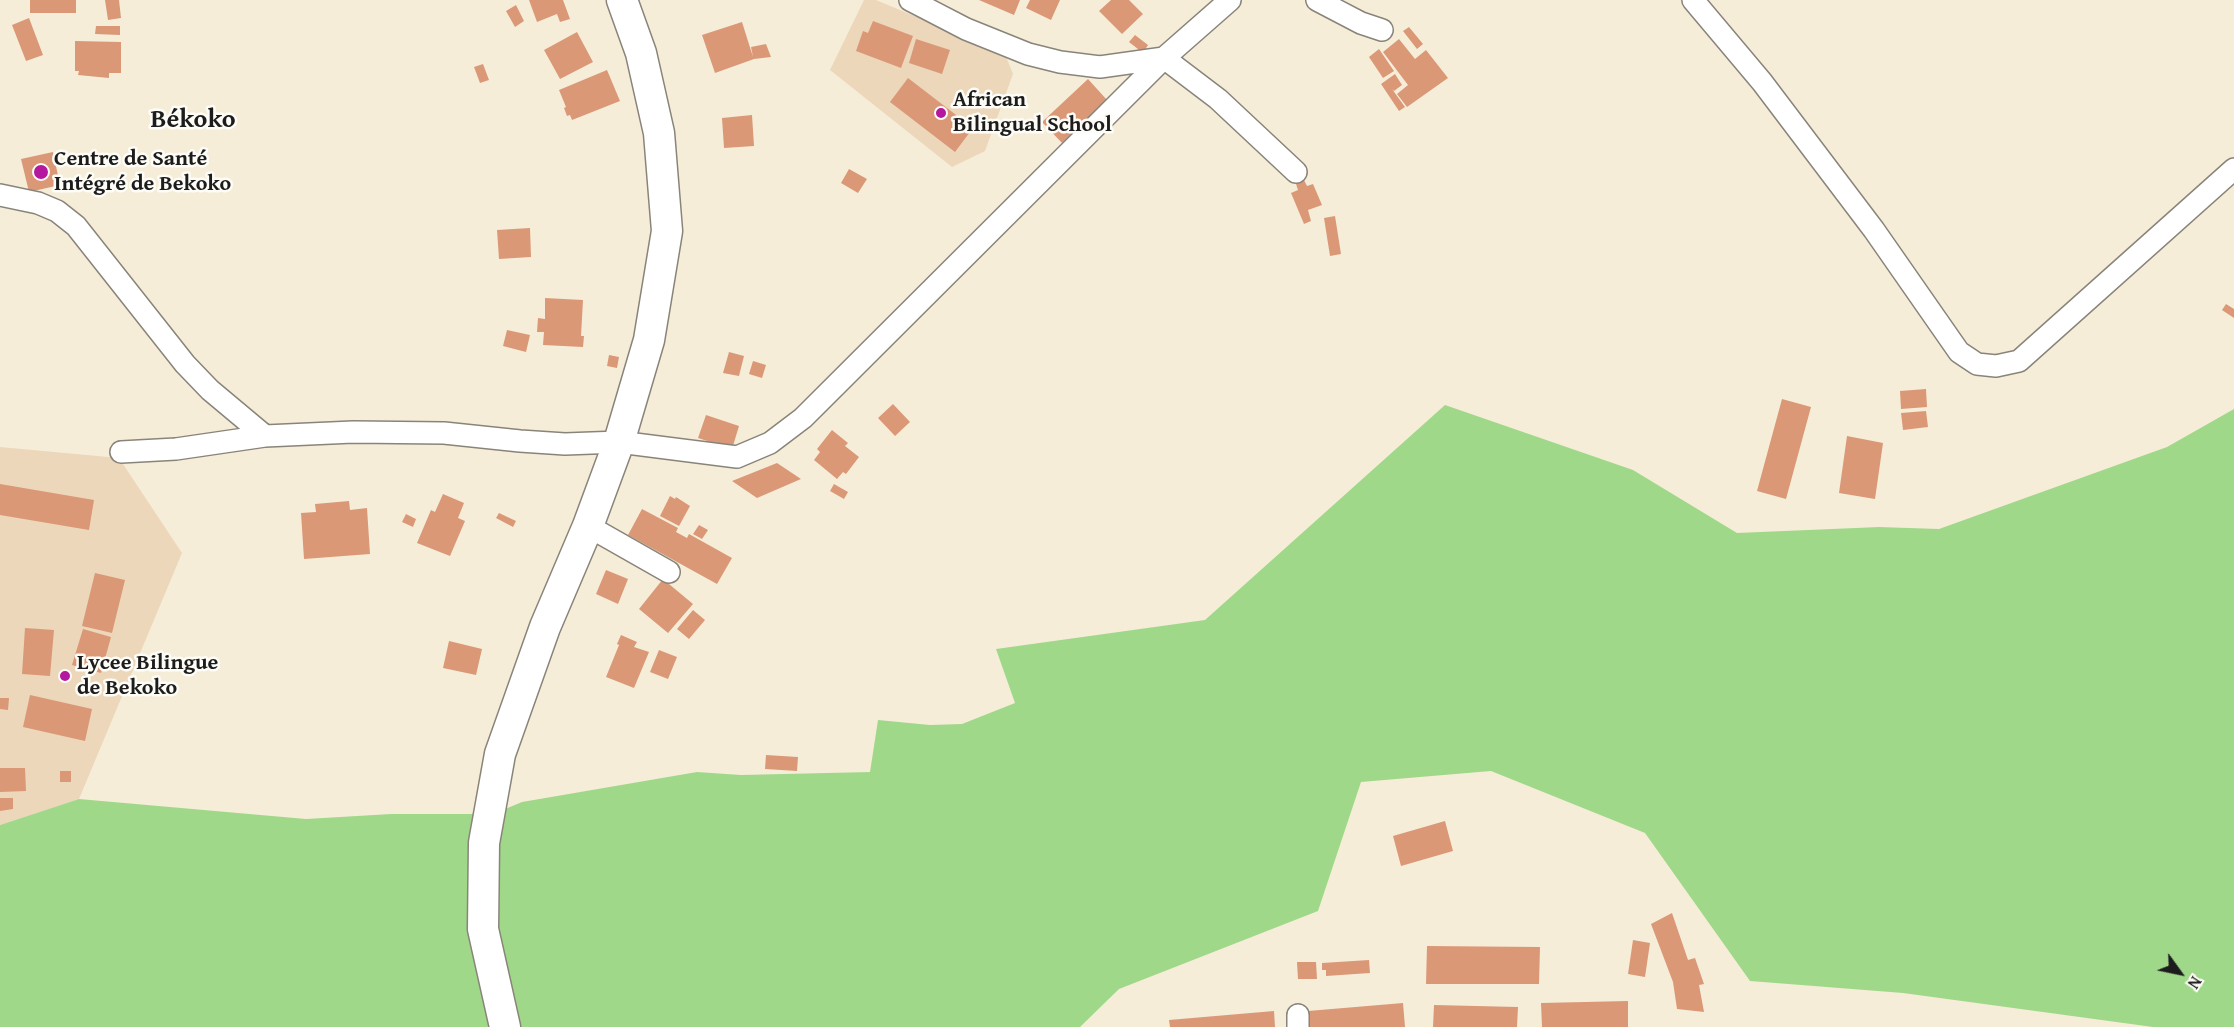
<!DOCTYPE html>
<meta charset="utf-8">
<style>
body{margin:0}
#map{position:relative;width:2234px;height:1027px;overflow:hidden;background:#f6edd9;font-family:"Gentium Book Plus",serif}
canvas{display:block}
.north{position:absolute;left:2150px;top:943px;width:60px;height:60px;-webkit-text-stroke:4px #fdfcf7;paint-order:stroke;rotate:123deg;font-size:16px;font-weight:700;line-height:24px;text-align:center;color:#1c1c1c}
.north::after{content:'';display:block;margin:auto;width:21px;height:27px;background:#1c1c1c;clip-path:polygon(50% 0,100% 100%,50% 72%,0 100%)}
</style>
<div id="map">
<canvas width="2234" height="1027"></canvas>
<div class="north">N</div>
</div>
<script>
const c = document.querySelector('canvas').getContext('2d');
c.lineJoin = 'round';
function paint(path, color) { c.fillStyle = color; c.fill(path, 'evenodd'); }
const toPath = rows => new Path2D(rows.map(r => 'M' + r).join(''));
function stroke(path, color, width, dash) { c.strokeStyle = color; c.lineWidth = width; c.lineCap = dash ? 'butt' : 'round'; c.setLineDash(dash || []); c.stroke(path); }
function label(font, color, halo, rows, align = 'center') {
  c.font = font + ' "Gentium Book Plus",serif'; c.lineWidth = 5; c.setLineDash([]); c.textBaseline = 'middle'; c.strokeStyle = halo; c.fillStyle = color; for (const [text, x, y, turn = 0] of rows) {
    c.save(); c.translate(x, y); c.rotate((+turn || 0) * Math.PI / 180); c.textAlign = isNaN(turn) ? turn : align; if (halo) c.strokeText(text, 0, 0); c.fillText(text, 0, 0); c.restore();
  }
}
paint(toPath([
 [864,0,876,0,1005,54,1013,74,985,151,952,167,830,70],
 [0,447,119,458,182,553,79,799,0,825]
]), '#ecd7ba');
paint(toPath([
 [1445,405,1633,470,1737,533,1879,527,1939,529,2167,447,2234,409,2234,1027,2153,1027,1903,993,1750,981,1645,833,1491,771,1361,782,1318,911,1119,989,1080,1027,0,1027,0,825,79,799,306,819,391,814,493,814,522,802,697,772,741,775,870,772,878,720,930,725,962,724,1015,703,996,649,1205,620]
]), '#a0d88a');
paint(toPath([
 [30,0,76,0,76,13,30,13],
 [105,0,119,0,121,18,108,20],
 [529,0,563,0,570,19,560,22,557,14,537,22],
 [979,0,1020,0,1014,15],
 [1030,0,1060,0,1051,20,1026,8],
 [1111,0,1129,0,1143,14,1122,34,1099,11],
 [516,5,524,21,515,27,506,11],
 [29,18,43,55,26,61,12,25],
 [873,21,913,36,901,68,856,51,863,31,868,33],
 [742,22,753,57,751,47,766,44,771,57,754,59,715,73,702,35],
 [96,26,120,26,120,35,95,34],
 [1409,27,1423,44,1417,49,1403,31],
 [577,32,593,62,560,79,544,50],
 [1135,35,1148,45,1143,53,1129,42],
 [916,39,950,50,942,74,909,63],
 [1399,39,1415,59,1426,50,1448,78,1407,107,1397,94,1408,85,1383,52],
 [75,41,121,42,121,73,109,73,109,78,78,75,79,71,75,71],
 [1379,49,1394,71,1383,78,1369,57],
 [483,64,489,80,480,83,474,67],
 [607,70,620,101,572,120,570,115,567,116,564,108,566,107,559,90],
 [1395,74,1402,85,1394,91,1392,89,1405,107,1399,111,1381,84],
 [908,78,973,128,955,152,890,102],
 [1088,79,1107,100,1062,143,1042,122],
 [752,115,754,146,724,148,722,118],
 [53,152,60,185,29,192,21,159],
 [849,169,867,179,858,193,841,183],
 [1304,180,1307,186,1313,184,1322,205,1308,210,1311,221,1304,224,1291,193,1298,190,1296,184],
 [1335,216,1341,254,1330,256,1324,218],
 [530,228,531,257,499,259,497,230],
 [545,298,583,300,581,336,584,336,583,347,543,345,544,332,537,332,538,318,545,319],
 [2226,304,2234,309,2234,318,2222,310],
 [507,330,530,335,526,352,503,346],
 [729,352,744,356,739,376,723,373],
 [609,355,619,357,617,368,607,366],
 [753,361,766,365,762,378,749,374],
 [1926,389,1927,407,1901,409,1900,391],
 [1782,399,1811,407,1786,499,1757,491],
 [893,404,910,422,895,436,878,418],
 [1926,411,1928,427,1903,430,1901,413],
 [706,415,739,426,732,449,698,438],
 [832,430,848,443,845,446,859,457,846,474,843,472,837,479,814,460,820,452,817,449],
 [1847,436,1883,443,1875,499,1839,493],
 [777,463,801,479,757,498,732,481],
 [0,484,94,500,89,530,0,515],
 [834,484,848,492,844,499,830,491],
 [443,494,464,503,458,518,465,521,450,556,417,543,431,510,435,512],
 [670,496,675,499,676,497,690,506,679,526,660,516],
 [349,501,350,510,367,508,370,554,304,559,301,513,316,512,315,504],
 [642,509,678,528,676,532,687,538,689,534,732,558,717,584,628,535],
 [499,513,516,521,513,527,496,518],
 [406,514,416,519,413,527,402,522],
 [699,525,708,530,702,539,693,534],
 [606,570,628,579,618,604,596,594],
 [95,573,125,580,112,633,82,626],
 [663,579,693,604,668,633,639,609],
 [693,610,705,620,689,639,677,629],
 [25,628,54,630,50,676,22,674],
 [83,629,111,637,101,673,72,665],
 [621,635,637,642,634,647,649,652,634,688,606,677,619,645,617,644],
 [449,641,482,649,476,675,443,668],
 [659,650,677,657,668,679,650,672],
 [30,695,92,709,85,741,23,727],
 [0,698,9,698,8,710,0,709],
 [766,755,798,757,797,771,765,769],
 [0,768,25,768,26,791,0,792],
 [60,771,71,771,71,782,60,782],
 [0,798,13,798,13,809,0,811],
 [1445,821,1453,851,1401,866,1393,836],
 [1672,913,1688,960,1695,958,1704,984,1699,985,1704,1012,1677,1009,1673,982,1651,924],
 [1633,940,1650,943,1645,977,1628,974],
 [1427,946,1540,947,1539,984,1426,984],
 [1369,960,1370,973,1326,976,1326,970,1322,970,1322,963],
 [1297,962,1316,962,1317,979,1298,979],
 [1628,1001,1628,1027,1542,1027,1541,1003],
 [1403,1003,1405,1027,1309,1027,1308,1011],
 [1434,1005,1518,1007,1517,1027,1433,1027],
 [1274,1011,1275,1027,1170,1027,1169,1020]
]), '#da9877');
const street = toPath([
 [910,0,966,29,1028,54,1060,62,1100,67,1164,58,1218,99,1296,172],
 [1317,0,1361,23,1382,30],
 [1693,0,1762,82,1874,230,1959,352,1977,364,1996,366,2019,361,2234,169],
 [0,195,38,203,57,211,76,226,185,364,210,390,265,436],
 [121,452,176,449,265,436,353,432,444,433,520,441,565,444,619,442,737,457,770,443,803,418,1164,58,1230,0],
 [588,526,669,572],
 [1298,1015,1298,1027]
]);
const secondary = toPath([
 [505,1027,483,929,484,843,500,754,545,627,588,526,619,442,649,340,667,231,659,133,641,53,622,0]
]);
stroke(street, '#89847a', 24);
stroke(secondary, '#89847a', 33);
stroke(street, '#fff', 21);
stroke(secondary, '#fff', 30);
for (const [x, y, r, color] of [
 [941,113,6,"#b5179e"],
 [41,172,8,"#b5179e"],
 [65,676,6,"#b5179e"]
]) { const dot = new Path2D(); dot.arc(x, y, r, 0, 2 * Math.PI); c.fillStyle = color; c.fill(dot); stroke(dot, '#fdfcf7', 2); }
label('bold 22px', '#1c1c1c', '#fdfcf7', [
 ["African",953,100],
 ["Bilingual School",953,125],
 ["Centre de Santé",54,159],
 ["Intégré de Bekoko",54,184],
 ["Lycee Bilingue",77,663],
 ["de Bekoko",77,688]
], 'left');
label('bold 26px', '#1c1c1c', '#fdfcf7', [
 ["Békoko",193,120]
]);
</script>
